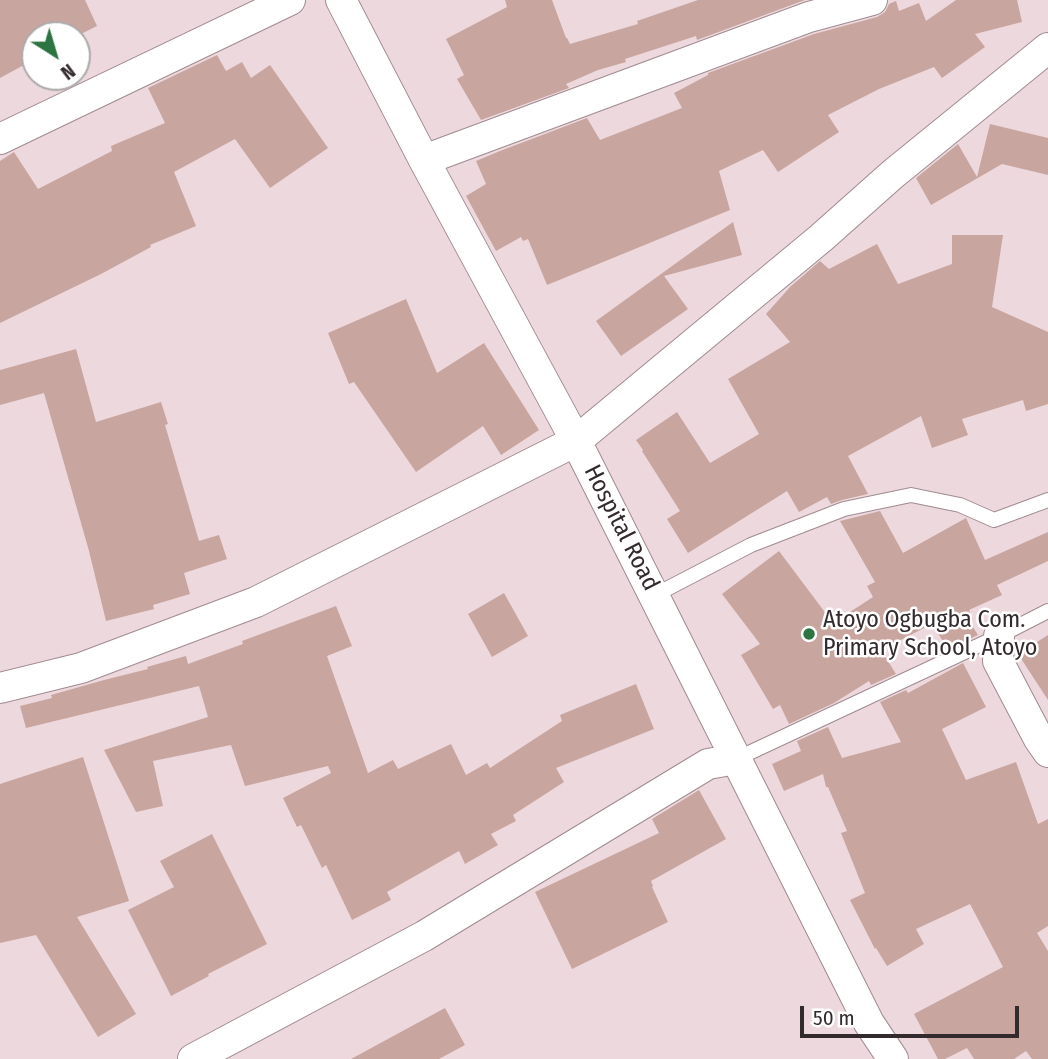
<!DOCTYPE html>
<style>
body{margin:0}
#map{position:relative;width:1048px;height:1059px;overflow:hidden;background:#edd8dd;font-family:"Fira Sans Condensed",sans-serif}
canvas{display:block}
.north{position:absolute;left:21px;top:21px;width:70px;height:70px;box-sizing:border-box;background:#fff;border:2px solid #adaaab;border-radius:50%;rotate:143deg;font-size:19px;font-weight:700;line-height:28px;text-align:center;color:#332a2d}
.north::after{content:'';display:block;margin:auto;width:24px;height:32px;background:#2c7441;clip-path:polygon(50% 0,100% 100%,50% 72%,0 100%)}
.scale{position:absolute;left:800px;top:1006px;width:219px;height:32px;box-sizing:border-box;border:4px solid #332a2d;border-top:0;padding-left:9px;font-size:21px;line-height:24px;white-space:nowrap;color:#332a2d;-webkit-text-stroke:5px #fff;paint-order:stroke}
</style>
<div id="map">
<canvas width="1048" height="1059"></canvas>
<div class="north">N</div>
<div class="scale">50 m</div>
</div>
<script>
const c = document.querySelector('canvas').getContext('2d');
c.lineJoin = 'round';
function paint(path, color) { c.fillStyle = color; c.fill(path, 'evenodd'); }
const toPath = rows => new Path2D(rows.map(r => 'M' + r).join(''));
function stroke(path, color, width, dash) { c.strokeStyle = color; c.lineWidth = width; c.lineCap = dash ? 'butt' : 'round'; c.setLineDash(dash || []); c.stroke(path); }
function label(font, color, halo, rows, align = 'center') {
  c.font = font + ' "Fira Sans Condensed",sans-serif'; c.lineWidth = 5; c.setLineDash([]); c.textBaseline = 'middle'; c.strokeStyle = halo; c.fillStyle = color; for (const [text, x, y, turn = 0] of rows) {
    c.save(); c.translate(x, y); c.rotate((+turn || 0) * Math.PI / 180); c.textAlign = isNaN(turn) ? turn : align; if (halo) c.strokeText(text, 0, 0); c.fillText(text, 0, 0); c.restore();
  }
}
paint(toPath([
 [0,0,85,0,97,26,77,36,77,35,35,35,35,59,0,78],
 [505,0,552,0,566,38,567,38,570,44,638,24,637,21,698,0,805,0,697,40,696,36,625,59,626,62,598,70,566,84,569,88,481,120,457,79,464,75,446,39,507,7],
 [956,0,1017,0,1022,22,975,34,985,47,942,78,934,67,879,89,828,115,839,132,778,172,763,150,719,171,730,210,547,285,528,239,523,241,521,237,496,251,466,196,486,184,476,161,500,151,587,118,600,140,682,108,674,93,708,75,708,73,814,34,877,17,885,12,889,4,896,1,899,11,919,3,926,21],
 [217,55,226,71,242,62,251,78,270,65,328,148,270,188,235,139,174,172,196,226,150,245,151,247,101,274,0,323,0,161,14,152,38,189,112,151,111,146,165,123,148,88],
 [990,124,1048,138,1048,175,1002,164,931,205,916,178,958,144,977,177],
 [733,222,742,255,664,276,688,309,621,356,596,321],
 [952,235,1003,235,992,307,1048,332,1048,404,1026,411,1023,400,962,419,968,435,932,448,921,416,848,456,868,494,842,500,831,504,827,497,799,512,787,491,688,553,667,519,680,511,642,451,643,450,636,440,677,412,710,463,759,434,728,379,790,342,766,314,790,287,820,261,829,269,877,244,898,284,952,264],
 [406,299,437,373,484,343,539,430,501,455,483,426,416,472,354,382,349,384,328,333],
 [76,349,96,422,161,402,168,424,165,425,199,541,219,535,227,559,184,573,190,594,153,605,154,609,106,621,89,551,44,393,0,405,0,370],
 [880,511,903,553,966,518,985,560,1048,532,1048,561,997,585,1002,595,969,610,973,619,969,621,978,635,948,649,932,624,881,650,896,674,871,685,869,681,834,703,789,724,780,705,773,709,741,655,760,644,722,594,779,551,833,623,873,597,867,586,875,582,840,521],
 [504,593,528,636,492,657,468,614],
 [336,606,352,646,327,656,368,773,393,760,398,769,451,744,466,775,487,763,490,768,562,721,560,715,636,684,654,729,556,768,564,782,513,815,516,821,491,834,498,845,465,864,459,851,387,892,391,900,352,920,326,865,322,868,301,825,297,827,283,798,331,773,328,766,245,786,231,745,153,761,163,806,136,812,104,750,208,717,199,686,26,728,20,706,52,698,51,695,104,680,148,669,147,667,186,656,188,664,243,644,242,641],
 [1048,635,1048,700,1018,654],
 [963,663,986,707,942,729,966,780,1016,762,1038,824,1048,819,1048,926,1037,933,1048,951,1048,1059,1032,1059,1026,1051,1014,1059,974,1059,967,1048,945,1059,938,1059,914,1014,1003,967,970,904,916,929,924,944,887,966,876,948,875,949,850,900,865,893,841,833,847,831,828,787,826,787,823,774,784,791,772,764,801,751,797,741,828,727,842,758,901,742,880,702,906,690,908,693],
 [83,757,129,901,77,917,136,1014,98,1037,36,935,0,943,0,784],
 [699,790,726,839,651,881,653,886,652,887,668,922,572,969,535,892,659,833,652,819],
 [212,834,267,944,208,974,209,976,171,996,128,910,174,887,160,861],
 [445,1008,465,1045,439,1059,351,1059]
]), '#c9a59f');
const lane = toPath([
 [655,595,751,545,844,509,911,495,960,505,994,520,1048,500],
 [736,759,999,636,1048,611]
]);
const street = toPath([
 [341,0,424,160,576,441,869,1023,893,1059],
 [0,139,290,0],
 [424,160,809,17,872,0],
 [999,636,998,661,1039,739,1048,752],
 [0,688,81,668,256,602,576,441,821,238,893,174,1048,48],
 [193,1059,424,936,708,764,736,759]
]);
stroke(lane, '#9f8b90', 16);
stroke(street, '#9f8b90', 32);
stroke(lane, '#fff', 14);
stroke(street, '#fff', 30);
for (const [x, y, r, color] of [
 [809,634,7,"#2c7441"]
]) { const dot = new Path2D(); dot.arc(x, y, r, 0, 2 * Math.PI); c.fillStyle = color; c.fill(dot); stroke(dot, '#fff', 2.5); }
label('24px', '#332a2d', '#fff', [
 ["Hospital Road",621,528,63]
]);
label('24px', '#332a2d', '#fff', [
 ["Atoyo Ogbugba Com.",823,620],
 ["Primary School, Atoyo",823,648]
], 'left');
</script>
